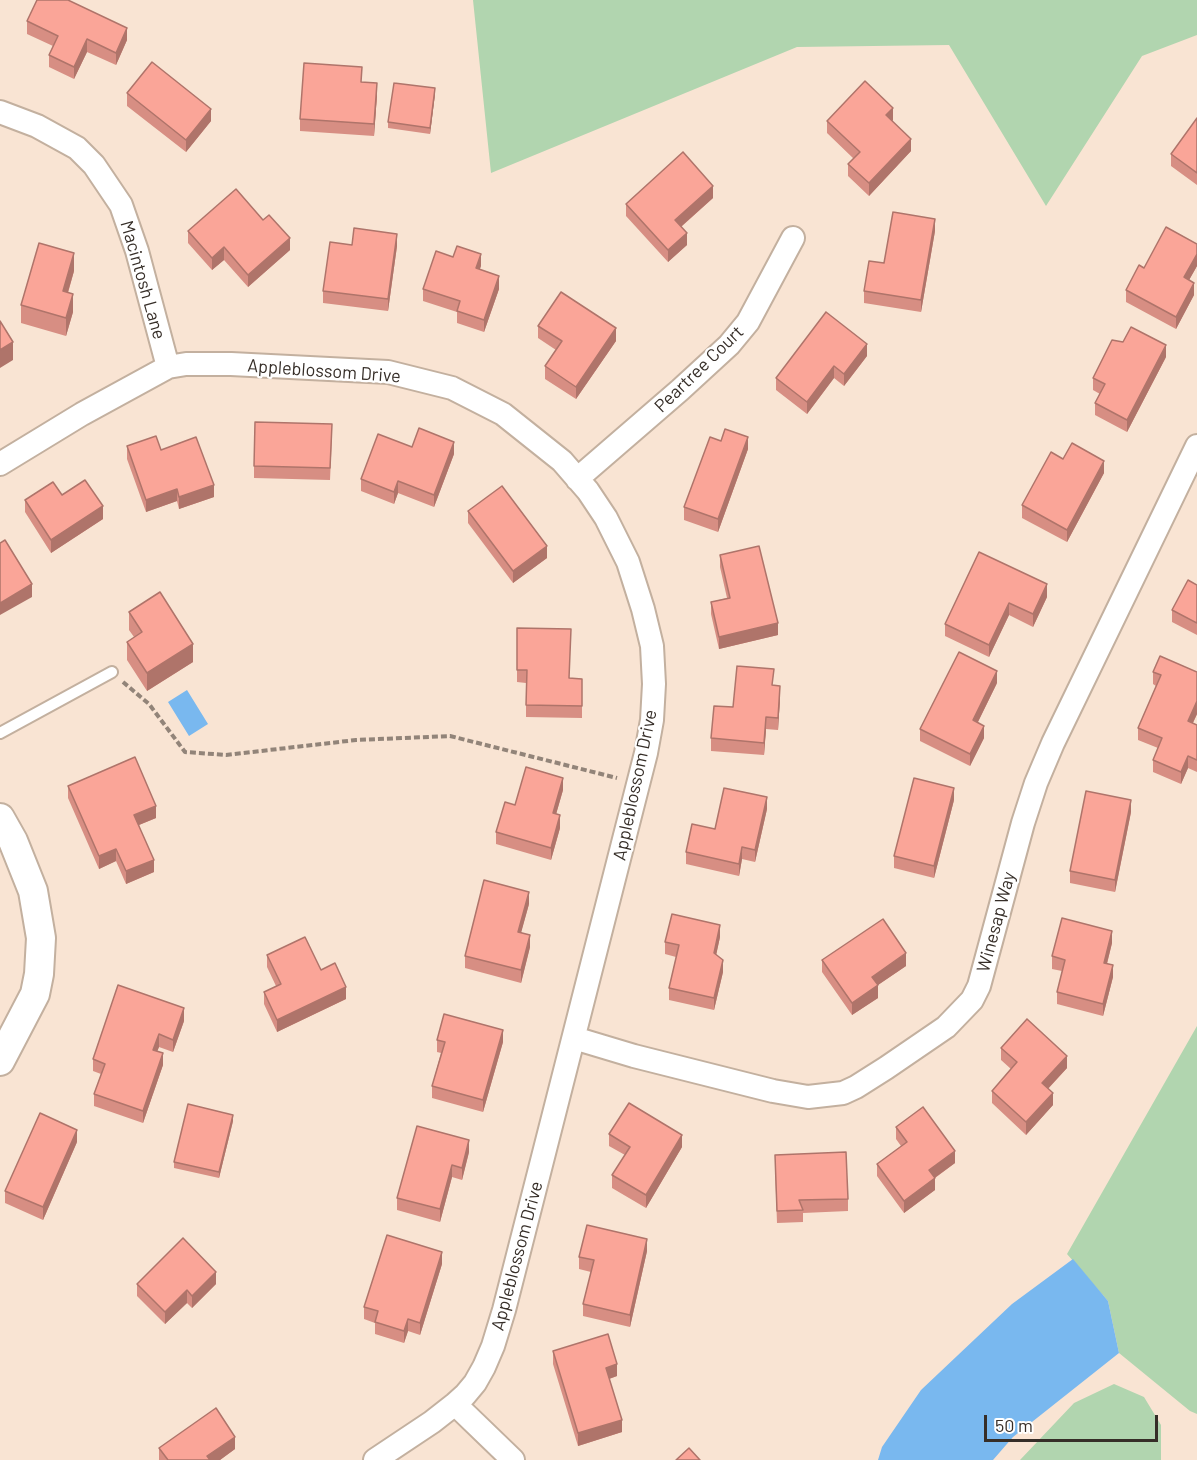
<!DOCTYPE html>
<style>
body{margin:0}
#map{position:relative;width:1197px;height:1460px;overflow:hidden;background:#f9e4d3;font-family:Barlow,sans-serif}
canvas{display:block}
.scale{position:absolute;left:984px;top:1415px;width:174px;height:27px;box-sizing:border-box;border:3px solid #362e28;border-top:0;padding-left:8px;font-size:18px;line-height:21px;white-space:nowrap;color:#362e28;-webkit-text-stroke:4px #fff;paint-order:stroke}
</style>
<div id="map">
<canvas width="1197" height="1460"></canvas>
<div class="scale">50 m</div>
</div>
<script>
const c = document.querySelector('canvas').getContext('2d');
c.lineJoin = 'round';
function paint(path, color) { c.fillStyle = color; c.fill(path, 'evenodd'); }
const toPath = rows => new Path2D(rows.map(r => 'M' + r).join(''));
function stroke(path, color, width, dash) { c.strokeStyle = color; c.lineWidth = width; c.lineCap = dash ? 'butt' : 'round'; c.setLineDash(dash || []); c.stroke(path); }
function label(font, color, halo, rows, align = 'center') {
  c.font = font + ' Barlow,sans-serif'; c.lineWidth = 4.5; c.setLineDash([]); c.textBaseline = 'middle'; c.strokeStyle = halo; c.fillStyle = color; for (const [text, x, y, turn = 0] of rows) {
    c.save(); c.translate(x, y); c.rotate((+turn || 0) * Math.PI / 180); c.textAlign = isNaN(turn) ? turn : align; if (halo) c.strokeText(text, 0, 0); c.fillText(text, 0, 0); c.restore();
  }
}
paint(toPath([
 [473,0,1197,0,1197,35,1142,56,1046,206,949,45,797,47,491,173],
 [1197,1026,1197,1414,1190,1411,1119,1353,1108,1301,1067,1254],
 [1114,1384,1144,1397,1161,1425,1161,1460,1020,1460,1074,1403]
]), '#b1d5af');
paint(toPath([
 [187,690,208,724,189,736,168,702],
 [1073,1259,1108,1301,1119,1353,1013,1437,993,1460,878,1460,882,1447,921,1390,1012,1304]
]), '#79b8ef');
const service = toPath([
 [0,733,112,672]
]);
const minor = toPath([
 [0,112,37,126,77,148,94,165,121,205,137,251,168,367],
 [0,464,82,414,168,367,186,364,231,364,388,372,452,388,503,414,562,461,588,491,606,518,628,562,643,609,652,646,654,684,652,720,646,753,504,1310,493,1346,484,1367,475,1383,465,1395,455,1404,432,1422,375,1460],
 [577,479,680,390,729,345,748,322,793,238],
 [574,1038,634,1056,773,1091,808,1097,843,1093,856,1087,886,1068,946,1027,972,1000,979,986,1023,823,1036,783,1053,743,1197,446],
 [455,1404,513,1460]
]);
const tertiary = toPath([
 [0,818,13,841,33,891,41,938,39,974,35,994,0,1061]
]);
stroke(service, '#c3b09f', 14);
stroke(minor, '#c3b09f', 26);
stroke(tertiary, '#c3b09f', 32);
stroke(toPath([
 [123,682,149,704,185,752,226,755,356,740,450,736,617,778]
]), '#928479', 4, [6, 3]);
stroke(service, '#fff', 10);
stroke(minor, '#fff', 22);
stroke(tertiary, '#fff', 28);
paint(toPath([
 [27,21,127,40,116,65,87,52,74,79,49,67,49,55,53,46,27,34],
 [362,82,377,95,374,136,300,131,300,119],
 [127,93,211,121,186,152,127,106],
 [435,94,430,134,388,128,388,122],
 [1197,118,1197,185,1171,166,1171,154],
 [893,120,892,121,911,151,869,196,848,176,848,164,854,159,827,133,827,121],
 [713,198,681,227,687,245,668,262,626,216,626,204],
 [188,231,290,250,248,287,224,260,212,270,188,243],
 [935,231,921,312,864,303,864,291,884,263],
 [1197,244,1197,266,1189,280,1194,295,1176,329,1126,302,1126,290,1144,268],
 [352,245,397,246,388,311,323,303,323,291],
 [481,266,479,270,499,289,484,332,457,323,457,312,423,301,423,289],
 [74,271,68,293,73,312,66,336,21,323,21,305],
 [538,326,616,341,576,399,545,379,545,366,556,350,538,338],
 [867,356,844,386,834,378,807,414,776,390,776,378],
 [1166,357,1127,432,1095,415,1095,403,1100,394,1093,390,1093,378],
 [332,436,330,480,254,478,254,466],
 [721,441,748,449,718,532,684,520,684,507],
 [127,446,161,450,214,497,179,509,177,501,146,512,127,459],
 [412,447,454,454,434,507,398,493,394,504,361,491,361,479],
 [1063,459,1104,473,1067,542,1022,518,1022,505],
 [62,495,103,519,51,553,25,512,25,500],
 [468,511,547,558,513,583,468,523],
 [979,552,1047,597,1033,627,1009,615,989,657,945,636,945,624],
 [720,555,778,635,719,649,711,614,711,602,727,598,720,567],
 [1197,585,1197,635,1172,622,1172,610],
 [129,612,193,662,147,691,127,660,127,642,134,637,129,630],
 [517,628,570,678,582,679,582,718,526,717,526,683,517,682],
 [1153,672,1197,672,1197,714,1193,723,1197,725,1197,772,1188,768,1181,784,1153,772,1153,760,1158,748,1138,740,1138,728,1156,686,1153,684],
 [997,683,978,722,984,738,970,766,920,741,920,729],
 [773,685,780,698,778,730,766,729,764,755,711,751,711,738,733,707],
 [68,786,156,818,139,825,154,872,126,884,116,861,99,869,68,798],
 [563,790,556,814,560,828,551,860,496,844,496,832,515,805],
 [954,800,934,878,894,868,894,856],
 [767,809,755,862,742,859,739,876,686,864,686,852,715,829],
 [1131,812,1115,892,1070,883,1070,871],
 [529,904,521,932,530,947,521,983,465,968,465,956],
 [720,937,716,955,723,972,714,1010,669,1000,669,988,676,957,665,954,665,942],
 [1112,943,1107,964,1113,977,1103,1016,1057,1004,1057,992,1062,971,1052,969,1052,956],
 [267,955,346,999,277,1032,264,1004,264,992,276,986,267,967],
 [822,960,906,966,878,985,878,998,852,1015,822,972],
 [184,1021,173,1052,159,1047,157,1051,163,1065,143,1123,94,1106,94,1094,101,1074,93,1071,93,1059],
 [437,1040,503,1042,483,1112,432,1098,432,1086,441,1053,437,1052],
 [1001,1048,1067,1068,1048,1089,1053,1105,1026,1135,992,1103,992,1091,1011,1069,1001,1060],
 [233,1121,219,1178,174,1168,174,1162],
 [896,1127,955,1163,935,1178,935,1190,904,1213,877,1176,877,1164,901,1146,896,1139],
 [609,1134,682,1147,646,1208,612,1188,612,1175,625,1155,609,1146],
 [77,1142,43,1220,5,1203,5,1191],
 [469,1152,462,1180,452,1177,440,1222,397,1210,397,1198],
 [775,1167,848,1199,848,1211,803,1213,803,1222,777,1223],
 [647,1251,630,1327,583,1316,583,1304,591,1272,579,1269,579,1257],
 [442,1264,420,1335,408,1331,404,1343,375,1334,375,1323,364,1319,364,1307],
 [137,1284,216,1284,192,1308,187,1303,165,1324,137,1296],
 [553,1351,617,1376,609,1379,622,1432,578,1446,553,1364],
 [159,1448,235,1449,220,1460,159,1460]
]), '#d78e83');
paint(toPath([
 [127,28,127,40,116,65,116,53],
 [87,39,87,52,74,79,74,67],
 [377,83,377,95,374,136,374,124],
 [435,88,435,94,430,134,430,128],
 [893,108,893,120,886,127,886,115],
 [211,109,211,121,186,152,186,140],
 [911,139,911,151,869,196,869,183],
 [713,186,713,198,675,232,675,220],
 [935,219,935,231,921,312,921,300],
 [687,233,687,245,668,262,668,250],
 [397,234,397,246,388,311,388,299],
 [290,238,290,250,248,287,248,275],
 [224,247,224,260,212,270,212,258],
 [74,253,74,271,63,309,63,291],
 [481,254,481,266,476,280,476,268],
 [1197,254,1197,266,1184,289,1184,277],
 [499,276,499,289,484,332,484,320],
 [1194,283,1194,295,1176,329,1176,317],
 [73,294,73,312,66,336,66,318],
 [616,328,616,341,576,399,576,387],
 [13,342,13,360,0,368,0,350],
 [867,344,867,356,844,386,844,374],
 [1166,345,1166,357,1127,432,1127,420],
 [834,366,834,378,807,414,807,402],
 [748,437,748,449,718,532,718,519],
 [454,442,454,454,434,507,434,495],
 [1104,461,1104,473,1067,542,1067,530],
 [398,481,398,493,394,504,394,492],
 [214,485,214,497,179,509,179,497],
 [177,489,177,501,146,512,146,500],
 [103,506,103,519,51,553,51,540],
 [547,546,547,558,513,583,513,571],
 [32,584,32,597,0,615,0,603],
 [1047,584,1047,597,1033,627,1033,614],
 [1009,603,1009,615,989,657,989,645],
 [778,623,778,635,719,649,719,637],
 [193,644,193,662,147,691,147,673],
 [997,671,997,683,973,732,973,720],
 [780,686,780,698,778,730,778,718],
 [1197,701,1197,714,1188,733,1188,721],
 [766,717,766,729,764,755,764,743],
 [984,726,984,738,970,766,970,754],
 [1188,756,1188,768,1181,784,1181,772],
 [563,778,563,790,553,825,553,813],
 [954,788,954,800,934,878,934,866],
 [767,797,767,809,755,862,755,850],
 [1131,800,1131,812,1115,892,1115,880],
 [156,806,156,818,134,827,134,815],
 [560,815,560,828,551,860,551,848],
 [742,847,742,859,739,876,739,864],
 [116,849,116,861,99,869,99,856],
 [154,860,154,872,126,884,126,871],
 [529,892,529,904,518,944,518,932],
 [720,925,720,937,714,965,714,953],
 [1112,931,1112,943,1104,975,1104,963],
 [530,935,530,947,521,983,521,970],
 [906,953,906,966,878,985,878,998,852,1015,852,1003,872,977],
 [723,960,723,972,714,1010,714,998],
 [1113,965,1113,977,1103,1016,1103,1004],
 [346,987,346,999,277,1032,277,1020],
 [184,1008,184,1021,173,1052,173,1040],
 [503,1030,503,1042,483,1112,483,1100],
 [159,1034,159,1047,153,1062,153,1050],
 [163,1053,163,1065,143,1123,143,1111],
 [1067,1056,1067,1068,1042,1095,1042,1083],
 [1053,1093,1053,1105,1026,1135,1026,1122],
 [233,1115,233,1121,219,1178,219,1172],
 [77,1130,77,1142,43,1220,43,1207],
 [682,1135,682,1147,646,1208,646,1195],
 [469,1140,469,1152,462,1180,462,1168],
 [955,1151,955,1163,929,1182,929,1170],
 [452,1165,452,1177,440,1222,440,1209],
 [935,1178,935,1190,904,1213,904,1201],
 [647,1239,647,1251,630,1327,630,1315],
 [442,1252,442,1264,420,1335,420,1323],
 [216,1272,216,1284,192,1308,192,1296],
 [187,1290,187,1303,165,1324,165,1312],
 [408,1319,408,1331,404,1343,404,1331],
 [617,1364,617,1376,606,1380,606,1368],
 [622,1420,622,1432,578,1446,578,1433],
 [235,1437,235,1449,220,1460,207,1460,207,1456]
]), '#af746a');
const building = toPath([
 [37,0,68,0,127,28,116,53,87,39,74,67,49,55,58,36,27,21,37,0],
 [152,62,211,109,186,140,127,93,152,62],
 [304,63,362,67,361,82,377,83,374,124,300,119,304,63],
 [865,81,893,108,886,115,911,139,869,183,848,164,860,152,827,121,865,81],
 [394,83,435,88,430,128,388,122,394,83],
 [1197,118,1197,173,1171,154,1197,118],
 [683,152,713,186,675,220,687,233,668,250,626,204,683,152],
 [236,189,263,220,269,215,290,238,248,275,224,247,212,258,188,231,236,189],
 [893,212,935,219,921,300,864,291,869,261,884,263,893,212],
 [1166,227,1197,244,1197,254,1184,277,1194,283,1176,317,1126,290,1139,265,1144,268,1166,227],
 [354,228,397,234,388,299,323,291,330,242,352,245,354,228],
 [39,243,74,253,63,291,73,294,66,318,21,305,39,243],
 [457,246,481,254,476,268,499,276,484,320,457,311,460,301,423,289,436,251,453,257,457,246],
 [561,292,616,328,576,387,545,366,562,341,538,326,561,292],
 [826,312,867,344,844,374,834,366,807,402,776,378,826,312],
 [0,321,13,342,0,350,0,321],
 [1131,327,1166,345,1127,420,1095,403,1105,384,1093,378,1112,340,1123,342,1131,327],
 [255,422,332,424,330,468,254,466,255,422],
 [419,428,454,442,434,495,398,481,394,492,361,479,378,434,412,447,419,428],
 [725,429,748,437,718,519,684,507,710,437,721,441,725,429],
 [156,436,161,450,196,437,214,485,179,497,177,489,146,500,127,446,156,436],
 [1072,443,1104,461,1067,530,1022,505,1051,452,1063,459,1072,443],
 [85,480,103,506,51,540,25,500,53,482,62,495,85,480],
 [502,486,547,546,513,571,468,511,502,486],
 [5,540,32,584,0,603,0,543,5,540],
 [759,546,778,623,719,637,711,602,730,598,720,555,759,546],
 [979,552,1047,584,1033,614,1009,603,989,645,945,624,979,552],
 [1188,580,1197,585,1197,623,1172,610,1188,580],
 [160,592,193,644,147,673,127,642,142,632,129,612,160,592],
 [517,628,571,629,569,678,582,679,582,706,526,705,527,670,517,670,517,628],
 [959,652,997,671,973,720,984,726,970,754,920,729,959,652],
 [1160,656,1197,672,1197,701,1188,721,1197,725,1197,760,1188,756,1181,772,1153,760,1162,738,1138,728,1161,675,1153,672,1160,656],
 [737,666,774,669,772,685,780,686,778,718,766,717,764,743,711,738,714,706,733,707,737,666],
 [135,757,156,806,134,815,154,860,126,871,116,849,99,856,68,786,135,757],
 [526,767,563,778,553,813,560,815,551,848,496,832,505,802,515,805,526,767],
 [914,778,954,788,934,866,894,856,914,778],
 [724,788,767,797,755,850,742,847,739,864,686,852,692,824,715,829,724,788],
 [1086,791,1131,800,1115,880,1070,871,1086,791],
 [484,880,529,892,518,932,530,935,521,970,465,956,484,880],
 [672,914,720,925,714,953,723,960,714,998,669,988,679,945,665,942,672,914],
 [1062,918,1112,931,1104,963,1113,965,1103,1004,1057,992,1065,960,1052,956,1062,918],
 [883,919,906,953,872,977,878,985,852,1003,822,960,883,919],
 [305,937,321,970,335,963,346,987,277,1020,264,992,281,984,267,955,305,937],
 [118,985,184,1008,173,1040,159,1034,153,1050,163,1053,143,1111,94,1094,105,1064,93,1059,118,985],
 [444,1014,503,1030,483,1100,432,1086,445,1042,437,1040,444,1014],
 [1027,1019,1067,1056,1042,1083,1053,1093,1026,1122,992,1091,1017,1062,1001,1048,1027,1019],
 [629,1103,682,1135,646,1195,612,1175,630,1147,609,1134,629,1103],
 [188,1104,233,1115,219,1172,174,1162,188,1104],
 [923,1107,955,1151,929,1170,935,1178,904,1201,877,1164,907,1142,896,1127,923,1107],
 [40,1113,77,1130,43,1207,5,1191,40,1113],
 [417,1126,469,1140,462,1168,452,1165,440,1209,397,1198,417,1126],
 [846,1152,848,1199,799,1200,803,1210,777,1211,775,1155,846,1152],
 [587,1225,647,1239,630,1315,583,1304,594,1260,579,1257,587,1225],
 [387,1235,442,1252,420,1323,408,1319,404,1331,375,1322,378,1311,364,1307,387,1235],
 [183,1238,216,1272,192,1296,187,1290,165,1312,137,1284,183,1238],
 [608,1334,617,1364,606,1368,622,1420,578,1433,553,1351,608,1334],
 [216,1408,235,1437,207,1456,210,1460,168,1460,159,1448,216,1408],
 [689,1448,700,1460,676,1460,689,1448]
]);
paint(building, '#faa598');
stroke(building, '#af746a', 1.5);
label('18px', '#362e28', '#fff', [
 ["Macintosh Lane",143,280,74],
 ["Peartree Court",699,369,-44],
 ["Appleblossom Drive",324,371,4],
 ["Appleblossom Drive",635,785,-78],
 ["Winesap Way",996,922,-75],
 ["Appleblossom Drive",517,1256,-75]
]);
</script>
